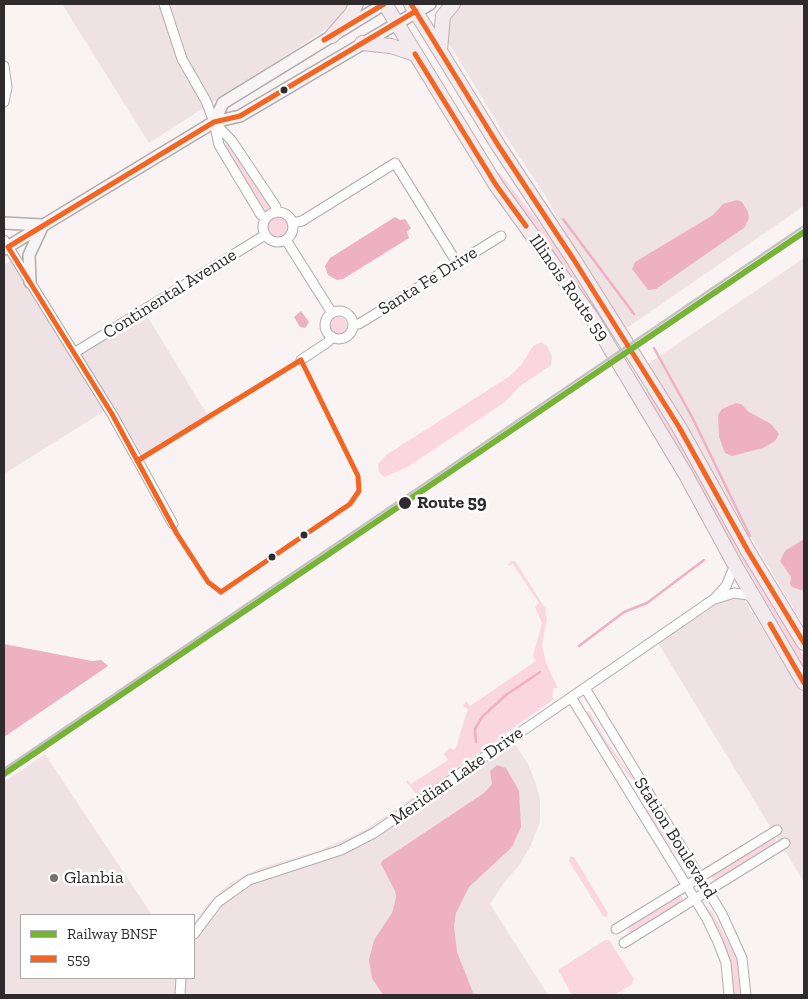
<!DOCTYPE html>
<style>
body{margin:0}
#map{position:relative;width:808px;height:999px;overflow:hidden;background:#f9f3f4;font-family:"Zilla Slab",serif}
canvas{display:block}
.frame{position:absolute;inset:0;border:5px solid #2f2b2c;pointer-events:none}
.legend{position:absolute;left:20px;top:914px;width:175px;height:65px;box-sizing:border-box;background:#fff;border:1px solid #acaaab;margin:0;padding:6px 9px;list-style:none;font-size:15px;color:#2f2b2c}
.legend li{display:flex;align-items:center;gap:10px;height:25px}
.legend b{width:25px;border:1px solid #acaaab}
</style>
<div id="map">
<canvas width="808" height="999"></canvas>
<div class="frame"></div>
<ul class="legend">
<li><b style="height:6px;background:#77b337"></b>Railway BNSF</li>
<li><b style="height:6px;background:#f26522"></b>559</li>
</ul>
</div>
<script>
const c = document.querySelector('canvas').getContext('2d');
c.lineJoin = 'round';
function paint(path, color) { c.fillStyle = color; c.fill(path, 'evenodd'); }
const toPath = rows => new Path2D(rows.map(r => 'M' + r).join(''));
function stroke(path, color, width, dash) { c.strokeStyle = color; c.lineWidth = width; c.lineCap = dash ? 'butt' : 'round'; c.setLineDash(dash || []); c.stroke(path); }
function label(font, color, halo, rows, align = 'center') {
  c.font = font + ' "Zilla Slab",serif'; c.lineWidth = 5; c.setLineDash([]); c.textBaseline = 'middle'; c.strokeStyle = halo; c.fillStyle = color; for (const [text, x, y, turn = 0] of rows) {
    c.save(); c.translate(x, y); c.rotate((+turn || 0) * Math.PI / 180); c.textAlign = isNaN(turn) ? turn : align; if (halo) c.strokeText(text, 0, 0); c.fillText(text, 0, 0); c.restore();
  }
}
paint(toPath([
 [62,4,354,4,336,23,149,143],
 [459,4,804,4,804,206,625,329,580,258,546,197,501,129,447,40,446,18],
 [804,258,804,626,648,364],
 [13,260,70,352,143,309,208,416,137,459,109,408,4,474,4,264],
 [738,590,804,695,804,882,658,643],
 [507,733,527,762,535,781,540,800,540,822,531,845,520,864,503,884,490,904,548,995,4,995,4,782,45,754,152,915,21,915,21,978,194,978,194,924,205,907,230,883,260,868,321,850,365,830]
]), '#efe2e5');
paint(toPath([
 [226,144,230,145,254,179,271,208,263,214,224,147],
 [500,173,549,236,596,308,594,309,511,194,498,174],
 '267 226a11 11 0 1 1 22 0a11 11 0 1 1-22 0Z',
 '329 326a9 9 0 1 1 18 0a9 9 0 1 1-18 0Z',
 [541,342,547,346,552,356,551,365,519,387,505,402,406,468,384,477,379,472,378,464,386,455,510,376,522,364,533,346],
 [648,392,690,460,754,576,804,656,804,668,646,394],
 [511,561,515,561,545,608,547,618,542,645,546,663,558,688,554,688,552,696,554,699,421,793,415,793,406,782,407,780,411,784,448,760,444,754,449,748,455,750,468,709,463,706,466,701,470,706,536,661,533,656,542,623,535,607,539,603,513,564,507,566],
 [589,711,606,740,635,781,631,779,595,729,585,713],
 [648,810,684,858,689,872,652,821,646,811],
 [772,837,776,839,775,843,717,881,712,879,712,875],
 [570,856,574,857,608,913,607,917,603,916,569,861],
 [677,896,682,896,683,901,633,933,628,932,629,926],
 [706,905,713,913,736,957,740,971,742,995,734,995,731,962,725,946],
 [605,940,609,940,634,979,631,985,614,995,572,995,558,970]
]), '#fad6e0');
paint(toPath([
 [737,200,742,202,748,212,749,218,745,227,656,289,649,290,646,287,632,269,635,262,713,215,723,204],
 [395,217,400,220,405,219,411,228,407,232,409,238,343,279,337,280,328,275,325,266,330,258],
 [301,311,309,322,305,328,300,327,294,317],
 [736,403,741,404,749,412,771,424,779,434,775,441,763,448,732,456,725,453,719,437,718,415,722,409],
 [804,539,804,591,792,587,790,584,791,577,780,561,785,551],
 [4,644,92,661,101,660,108,666,4,737],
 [497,765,506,768,519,791,521,827,512,847,469,887,456,913,454,926,457,952,474,995,383,995,372,978,369,960,374,940,392,913,396,897,395,891,381,864,382,861,484,793,492,784,490,771]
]), '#eeb1c3');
stroke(toPath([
 [563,219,634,314],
 [654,348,692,417,750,536],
 [579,646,624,612,647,603,704,560],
 [476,742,475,729,482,717,506,695,540,672]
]), '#eeb1c3', 2.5);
const minor = toPath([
 [164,4,182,59,206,101,214,122,219,145,261,215,266,218],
 [4,66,7,87,4,102],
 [215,123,232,141,276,207,275,213],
 '263 227a15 15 0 1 1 30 0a15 15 0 1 1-30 0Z',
 [292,223,302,221,395,163,457,263],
 [4,240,112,414,173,524],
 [286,240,332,313],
 '325 325a14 14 0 1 1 28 0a14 14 0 1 1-28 0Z',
 [353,324,359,324,501,236],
 [74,353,265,235],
 [301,360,328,342,331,337],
 [715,599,734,593,748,595,754,600],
 [585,688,722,914,742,958,746,995],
 [571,697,707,919,718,942,726,963,729,995],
 [616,929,777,830],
 [194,934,218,902,249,880,341,850,374,833,714,599,726,586,735,565],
 [624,943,785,843],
 [180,995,181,978]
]);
const secondary = toPath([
 [214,122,223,103,384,4],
 [4,223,42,225],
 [4,249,214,122,240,116,430,4],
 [30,282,29,255,43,225]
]);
const primary = toPath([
 [385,4,496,185,592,318,686,475,735,565,804,683],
 [411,4,498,145,574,260,679,427,748,551,804,643],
 [332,36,352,13,356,4],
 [362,43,391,46,415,54],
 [440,51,443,16,453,4]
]);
stroke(minor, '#b1acad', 11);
stroke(secondary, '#b1acad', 14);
stroke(primary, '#bfb0b5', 16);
stroke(minor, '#fefdfd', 9);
stroke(secondary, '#f8f4f5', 11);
stroke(primary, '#f2eaed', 14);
stroke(toPath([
 [4,769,804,226]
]), '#c3c1c1', 2.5);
stroke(toPath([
 [411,4,498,145,574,260,679,427,748,551,804,643],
 [324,40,384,4],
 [415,54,496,185,526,226],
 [8,247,214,122,240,116,416,11],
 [8,247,112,414,177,534,208,582,221,592],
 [137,461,301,360],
 [221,592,350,504,359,491,358,476,301,360],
 [770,624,804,683]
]), '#f26522', 5);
stroke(toPath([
 [4,774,804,232]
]), '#77b337', 6);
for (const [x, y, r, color] of [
 [284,90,4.5,"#2f2b2c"],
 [405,503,7,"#2f2b2c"],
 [304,535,4.5,"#2f2b2c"],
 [272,557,4.5,"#2f2b2c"],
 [54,878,5,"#767172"]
]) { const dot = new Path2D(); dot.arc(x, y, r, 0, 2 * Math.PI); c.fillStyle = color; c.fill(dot); stroke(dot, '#fff', 2); }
label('18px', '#2f2b2c', '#fff', [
 ["Santa Fe Drive",428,281,-32],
 ["Illinois Route 59",569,288,55],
 ["Continental Avenue",170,294,-32],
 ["Meridian Lake Drive",457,776,-35],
 ["Station Boulevard",675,838,58]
]);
label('bold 18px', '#2f2b2c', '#fff', [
 ["Route 59",417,503]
], 'left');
label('18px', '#2f2b2c', '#fff', [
 ["Glanbia",64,878]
], 'left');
</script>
